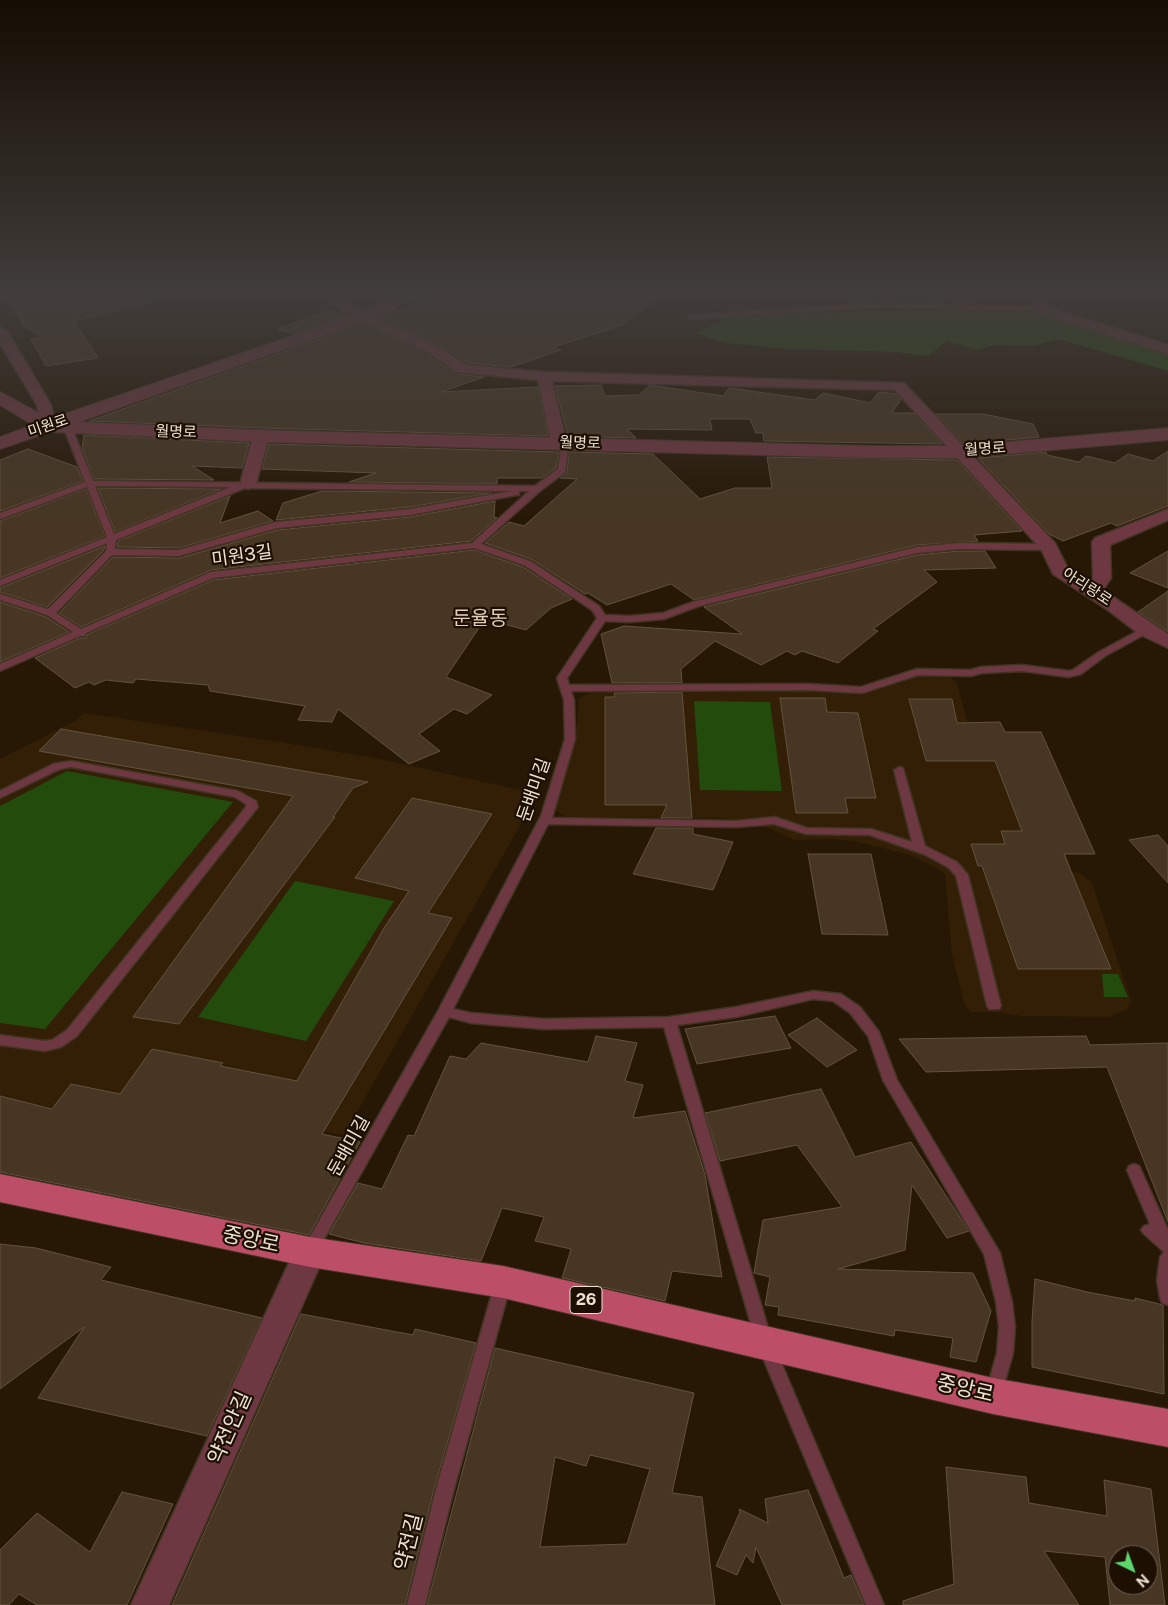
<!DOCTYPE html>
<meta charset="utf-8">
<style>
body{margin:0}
#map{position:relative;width:1168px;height:1605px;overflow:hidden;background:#271806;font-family:"Public Sans",sans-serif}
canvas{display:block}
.north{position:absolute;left:1108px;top:1545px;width:50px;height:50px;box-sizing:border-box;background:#1d0f01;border:1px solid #6f6356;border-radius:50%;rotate:138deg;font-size:14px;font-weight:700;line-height:20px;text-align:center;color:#ebe1d5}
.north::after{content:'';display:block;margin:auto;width:18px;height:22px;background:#5cd56d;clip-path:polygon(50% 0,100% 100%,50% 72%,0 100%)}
</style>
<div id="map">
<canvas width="1168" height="1605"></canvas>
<div class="north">N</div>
</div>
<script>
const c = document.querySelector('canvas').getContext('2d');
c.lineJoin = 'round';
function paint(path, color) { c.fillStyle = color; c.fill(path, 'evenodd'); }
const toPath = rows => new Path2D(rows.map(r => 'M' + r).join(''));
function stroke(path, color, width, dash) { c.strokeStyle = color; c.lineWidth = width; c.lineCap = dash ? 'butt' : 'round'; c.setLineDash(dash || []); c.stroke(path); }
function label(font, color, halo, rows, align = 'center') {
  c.font = font + ' "Public Sans","Noto Sans KR",sans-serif'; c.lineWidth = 4.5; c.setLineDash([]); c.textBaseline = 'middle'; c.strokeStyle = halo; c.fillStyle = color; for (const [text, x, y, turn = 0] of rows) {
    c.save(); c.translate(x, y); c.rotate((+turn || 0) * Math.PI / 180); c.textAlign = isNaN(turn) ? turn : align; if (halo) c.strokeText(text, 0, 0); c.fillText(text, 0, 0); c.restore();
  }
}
paint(toPath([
 [919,675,942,675,951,678,957,683,974,749,1037,765,1071,868,1069,871,1080,873,1092,883,1130,998,1131,1004,1126,1010,1108,1017,1022,1016,998,1012,971,1012,965,1006,952,955,945,874,939,869,910,855,855,841,834,839,794,840,771,829,739,820,719,818,576,817,564,816,554,809,576,735,579,699,587,694,598,691,809,690,864,693],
 [84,713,279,742,380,759,538,794,344,1135,273,1123,124,1124,50,1107,0,1099,0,759,75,721]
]), '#321f06');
paint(toPath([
 [865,311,1044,311,1168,352,1168,371,1059,339,1033,346,995,345,977,350,947,341,928,356,895,352,788,349,726,343,695,333,721,322,717,318],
 [694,701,770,702,782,791,700,790],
 [67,771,233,802,45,1029,0,1023,0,806],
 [295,881,394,901,306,1041,198,1017],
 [1102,974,1118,974,1128,997,1104,997]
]), '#224b0c');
const building = toPath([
 [5,295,143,295,144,303,74,321,98,358,46,366,31,339,43,337,24,327,5,295],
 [441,295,660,295,623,325,553,347,561,350,511,367,467,363,435,342,379,317,441,295],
 [331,310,346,316,293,334,278,329,331,310],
 [362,324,423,352,456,374,484,377,441,392,538,387,548,436,261,428,89,421,362,324],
 [601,385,605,396,639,395,650,385,723,396,729,388,815,400,823,393,870,403,879,392,897,394,901,399,892,413,914,413,942,444,764,441,763,433,756,433,750,419,710,419,712,430,627,429,636,438,568,436,555,386,601,385],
 [935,414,983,414,1033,424,1039,437,964,444,935,414],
 [84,435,249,443,242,468,192,466,214,480,94,479,82,448,84,435],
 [269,444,559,452,556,468,542,478,497,478,497,484,349,482,376,473,262,469,269,444],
 [28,449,77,467,83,481,0,511,0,460,28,449],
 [1168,451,1168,506,1117,526,1111,523,1063,541,1049,534,978,458,1046,452,1047,455,1079,462,1086,456,1115,463,1128,454,1153,461,1168,451],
 [569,452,653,454,700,499,735,488,772,488,767,457,957,460,1022,531,974,535,978,541,917,545,694,600,671,584,607,605,588,593,585,594,531,559,485,543,509,522,524,526,577,479,560,478,567,472,569,452],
 [98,488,221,489,115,532,98,488],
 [86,489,105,536,0,578,0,521,86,489],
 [322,491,492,493,410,507,276,520,283,503,322,491],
 [230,496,220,523,258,511,273,521,179,548,117,547,118,541,230,496],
 [495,501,494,517,497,518,471,541,211,570,81,627,59,613,113,557,180,558,277,530,410,517,495,501],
 [105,546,104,550,47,607,0,592,0,588,105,546],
 [474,550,523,567,572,599,551,608,526,630,485,619,446,677,492,695,467,714,454,709,419,734,440,751,409,764,338,709,332,722,298,720,305,706,210,691,208,685,136,679,133,683,106,680,94,685,89,682,75,688,35,658,80,638,86,638,88,634,213,580,474,550],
 [959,551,985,551,996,568,924,570,937,582,873,629,878,631,838,663,802,651,795,655,787,651,761,665,715,641,681,669,682,683,612,683,601,634,624,626,742,634,704,607,917,555,959,551],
 [1168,551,1168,588,1130,573,1168,551],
 [1168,591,1168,632,1138,612,1168,591],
 [0,602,46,617,69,632,0,662,0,602],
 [682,692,692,818,661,818,667,805,605,805,605,697,615,697,614,693,682,692],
 [780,698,825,698,827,712,858,713,876,798,845,798,848,813,796,813,780,698],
 [909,699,952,699,957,723,1000,722,1005,732,1041,732,1095,854,1064,854,1111,969,1018,969,982,866,978,866,971,844,1005,844,1001,831,1022,831,995,761,926,761,909,699],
 [61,729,368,782,353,788,333,817,335,817,179,1024,133,1017,293,796,39,751,61,729],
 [412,798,492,814,428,913,452,918,322,1134,360,1142,309,1235,0,1172,0,1096,52,1109,71,1084,120,1094,152,1049,223,1063,220,1066,297,1081,384,928,409,891,355,878,412,798],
 [656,828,693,828,693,834,733,842,713,890,633,874,656,828],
 [1158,835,1168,846,1168,883,1129,840,1158,835],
 [808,854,871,854,888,935,822,934,808,854],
 [775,1016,791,1048,697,1064,685,1029,775,1016],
 [817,1018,857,1050,827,1067,788,1035,817,1018],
 [596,1036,637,1043,625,1081,643,1085,633,1118,685,1111,705,1175,722,1277,672,1271,665,1301,562,1278,571,1249,535,1241,544,1217,502,1208,481,1261,364,1243,329,1234,358,1183,382,1189,408,1135,414,1136,450,1056,466,1059,481,1043,588,1062,596,1036],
 [1086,1036,1090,1045,1168,1043,1168,1222,1107,1067,926,1072,899,1039,1086,1036],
 [821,1089,855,1157,911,1142,969,1231,947,1238,912,1185,905,1250,838,1269,973,1273,991,1311,976,1362,950,1357,953,1338,895,1330,894,1336,778,1315,779,1307,765,1305,770,1277,754,1273,763,1220,842,1207,797,1145,720,1161,705,1113,821,1089],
 [0,1244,36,1248,111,1267,101,1280,262,1318,207,1436,38,1398,84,1327,0,1389,0,1244],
 [1035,1279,1087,1292,1135,1301,1135,1298,1163,1305,1164,1394,1032,1367,1032,1321,1035,1279],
 [301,1314,413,1335,415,1329,476,1343,434,1489,405,1605,172,1605,301,1314],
 [495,1348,694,1393,672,1493,702,1497,715,1605,427,1605,495,1348],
 [590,1455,650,1469,627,1544,540,1547,555,1457,586,1466,590,1455],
 [946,1467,1026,1477,1029,1503,1107,1516,1104,1480,1151,1489,1165,1605,1110,1605,1105,1557,1044,1551,1079,1605,903,1605,903,1601,954,1584,946,1467],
 [1118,1555,1148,1555,1148,1585,1118,1585,1118,1555],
 [808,1490,844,1578,851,1575,864,1605,782,1605,756,1547,753,1563,746,1555,737,1575,716,1566,740,1512,739,1509,768,1523,765,1499,808,1490],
 [122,1492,173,1504,127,1605,37,1605,19,1594,9,1605,0,1605,0,1550,37,1513,90,1552,122,1492]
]);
paint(building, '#463623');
stroke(building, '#63523e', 1);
const service = toPath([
 [883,303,1041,307,1044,309,1041,311,883,307,691,319,688,317,691,315,883,303],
 [65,426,72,428,93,481,535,486,558,469,562,443,569,441,565,472,540,491,481,544,530,561,599,606,605,615,630,616,663,613,693,602,917,547,959,543,1049,544,1053,547,1049,550,959,549,917,553,699,606,664,619,630,622,605,621,567,678,569,685,808,684,861,687,917,669,970,670,981,667,1022,665,1069,671,1073,670,1099,652,1143,628,1149,628,1151,630,1149,632,1105,656,1081,674,1069,677,1022,671,982,673,971,676,918,675,862,693,808,690,571,691,574,700,575,739,552,818,736,821,775,817,807,828,871,829,912,842,894,770,899,767,903,768,925,846,957,862,968,875,1001,1006,999,1009,989,1009,987,1006,956,876,949,868,926,855,870,835,806,834,774,824,736,827,548,824,453,1009,471,1013,544,1019,669,1017,736,1007,813,991,841,994,860,1007,879,1032,897,1080,1000,1253,1012,1302,1015,1327,1013,1353,1002,1392,1000,1397,994,1399,988,1397,986,1392,997,1353,999,1327,996,1302,984,1254,883,1080,868,1036,850,1013,833,1001,813,999,736,1017,677,1025,772,1341,884,1605,866,1605,756,1341,664,1027,544,1029,471,1023,449,1017,315,1255,310,1257,305,1255,302,1251,438,1011,541,816,565,739,564,700,557,678,597,618,592,610,524,565,474,548,213,578,86,633,85,636,80,636,0,671,0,664,73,632,47,615,0,600,0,594,48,609,106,551,107,543,0,586,0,580,107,537,87,487,0,519,0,513,85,482,64,428,65,426],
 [95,486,231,487,114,534,95,486],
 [245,488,512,491,410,509,276,522,179,550,115,549,116,540,245,488],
 [519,491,529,491,472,543,211,572,81,629,56,613,112,555,179,556,277,528,410,515,516,495,519,495,519,491],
 [71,761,238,791,256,801,258,807,77,1036,61,1047,45,1051,0,1045,0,1035,45,1041,52,1040,67,1030,246,807,246,804,235,797,71,767,60,769,0,798,0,791,53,764,71,761],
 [1134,1164,1139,1166,1141,1170,1168,1230,1168,1305,1162,1303,1160,1298,1157,1280,1160,1257,1164,1252,1144,1234,1141,1230,1144,1226,1150,1224,1127,1170,1129,1166,1134,1164],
 [503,1276,509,1278,511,1283,454,1489,425,1605,407,1605,436,1489,495,1283,497,1278,503,1276]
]);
const minor = toPath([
 [319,295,335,295,367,314,434,344,466,365,544,372,904,383,1055,543,1067,567,1090,582,1093,578,1092,542,1095,538,1168,509,1168,520,1110,545,1111,578,1103,590,1168,634,1168,648,1139,634,1108,610,1053,574,1041,549,895,390,552,381,565,436,574,443,566,448,550,438,538,380,457,372,424,350,357,320,319,295],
 [397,295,432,295,426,299,402,302,397,301,396,298,397,295],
 [1032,295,1044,295,1047,307,1168,345,1168,354,1036,312,1032,295],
 [0,327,7,331,51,405,56,426,53,429,48,431,40,426,37,405,0,343,0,327],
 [261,431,269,436,256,484,254,487,248,489,242,487,240,484,253,436,261,431],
 [310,1239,321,1243,326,1252,169,1605,131,1605,294,1252,299,1243,310,1239]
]);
const tertiary = toPath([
 [394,295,413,295,393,310,368,320,79,422,261,430,875,446,960,446,1168,428,1168,440,960,458,875,458,261,442,50,432,0,449,0,437,33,425,0,405,0,392,50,419,356,314,381,304,394,295]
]);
const primary = toPath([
 [0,1174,310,1237,503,1266,993,1378,1168,1409,1168,1447,993,1414,503,1298,310,1267,0,1202,0,1174]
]);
stroke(service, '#423423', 3);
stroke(minor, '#423423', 3);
stroke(tertiary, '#423423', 2);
stroke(primary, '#423423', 2);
paint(service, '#6d3841');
paint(minor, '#6d3841');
paint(tertiary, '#6d3841');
paint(primary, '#bd4e67');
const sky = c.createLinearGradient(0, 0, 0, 520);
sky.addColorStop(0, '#150d03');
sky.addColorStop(0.57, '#413d3b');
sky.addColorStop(1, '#413d3b00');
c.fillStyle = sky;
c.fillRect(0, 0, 1168, 520);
label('15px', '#ebe1d5', '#1d0f01', [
 ["미원로",48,426,-19],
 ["월명로",176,432,2],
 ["월명로",580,443,2],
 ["월명로",985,449,-4],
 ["아리랑로",1087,587,33]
]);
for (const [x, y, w] of [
 [586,1300,32]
]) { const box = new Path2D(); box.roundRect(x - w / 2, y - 13.5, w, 27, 4); c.fillStyle = '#1d0f01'; c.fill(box); stroke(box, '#ebe1d5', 1); }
label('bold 16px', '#ebe1d5', null, [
 ["26",586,1300]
]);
label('18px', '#ebe1d5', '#1d0f01', [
 ["미원3길",242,556,-8],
 ["둔배미길",534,790,-71],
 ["둔배미길",349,1146,-61]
]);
label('20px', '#e3cfb8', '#1d0f01', [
 ["둔율동",480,619]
]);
label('21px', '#ebe1d5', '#1d0f01', [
 ["중앙로",251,1240,12],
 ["중앙로",965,1389,13],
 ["약전안길",230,1428,-66],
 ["약전길",409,1542,-76]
]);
</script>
